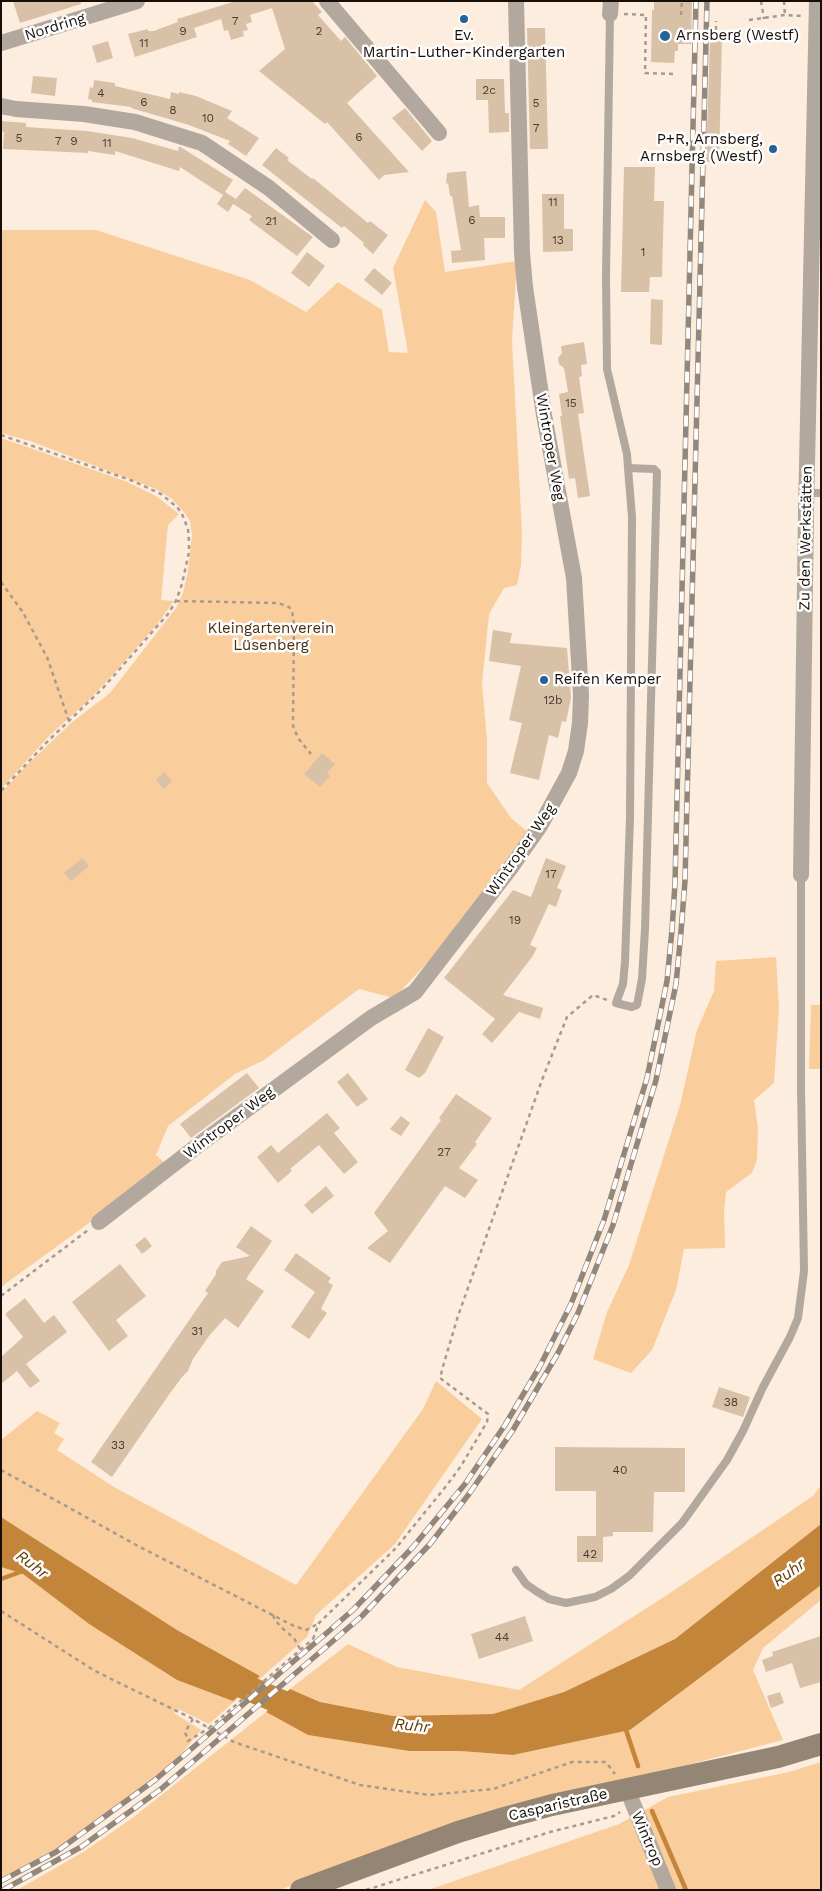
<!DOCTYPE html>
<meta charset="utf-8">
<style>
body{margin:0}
#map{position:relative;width:822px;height:1891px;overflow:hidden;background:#fcedde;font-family:"Work Sans",sans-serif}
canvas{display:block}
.frame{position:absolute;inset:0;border:2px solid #170f07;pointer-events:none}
</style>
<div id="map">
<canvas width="822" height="1891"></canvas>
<div class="frame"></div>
</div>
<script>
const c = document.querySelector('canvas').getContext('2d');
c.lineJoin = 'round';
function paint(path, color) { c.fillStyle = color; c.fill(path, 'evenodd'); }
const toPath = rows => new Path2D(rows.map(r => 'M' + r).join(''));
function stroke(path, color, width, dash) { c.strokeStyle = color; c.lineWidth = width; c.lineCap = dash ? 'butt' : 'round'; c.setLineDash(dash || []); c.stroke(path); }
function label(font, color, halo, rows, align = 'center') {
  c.font = font + ' "Work Sans",sans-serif'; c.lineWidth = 5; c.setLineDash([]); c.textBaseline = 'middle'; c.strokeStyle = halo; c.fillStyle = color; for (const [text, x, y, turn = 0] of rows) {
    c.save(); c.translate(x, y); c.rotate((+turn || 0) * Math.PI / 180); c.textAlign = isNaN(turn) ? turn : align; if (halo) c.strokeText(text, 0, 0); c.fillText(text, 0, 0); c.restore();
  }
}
paint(toPath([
 [425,200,436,212,445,272,517,261,512,341,522,532,521,565,517,585,504,588,489,614,482,684,487,740,487,783,511,818,529,833,458,930,394,998,359,989,264,1060,235,1074,168,1126,156,1155,165,1163,122,1199,1,1287,1,793,26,766,71,723,110,693,176,608,183,593,188,571,192,535,190,521,184,512,172,499,156,489,30,441,1,433,1,230,96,230,250,280,306,312,338,282,382,310,389,352,408,353,393,268],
 [1,438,125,481,156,496,179,514,168,525,161,600,174,601,155,627,107,681,90,699,50,735,1,789],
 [776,957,779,1008,774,1083,754,1100,758,1128,757,1160,752,1173,726,1192,724,1212,725,1248,684,1249,676,1290,652,1350,631,1373,593,1359,607,1312,629,1265,680,1105,697,1030,714,991,716,961],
 [811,1005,821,1005,821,1069,809,1069],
 [436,1381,482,1419,395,1544,316,1615,307,1637,209,1724,178,1709,174,1713,201,1730,183,1752,154,1779,65,1844,1,1878,1,1567,23,1574,89,1624,177,1680,233,1700,260,1676,177,1630,1,1517,1,1440,37,1411,60,1423,54,1433,64,1439,57,1450,114,1487,296,1585,423,1409],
 [821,1485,821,1524,675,1639,564,1692,493,1714,393,1716,320,1702,290,1689,348,1644,397,1667,519,1690,667,1595,813,1496],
 [821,1585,821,1600,763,1648,753,1670,783,1740,629,1780,359,1861,279,1890,17,1890,85,1851,135,1816,266,1712,308,1735,409,1751,460,1751,513,1755,630,1730,717,1665],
 [821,1762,821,1890,428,1890,619,1824,668,1797,789,1772]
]), '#facd9c');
paint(toPath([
 [1,1517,177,1630,260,1676,233,1701,177,1680,89,1624,23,1574,1,1567],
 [821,1524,821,1585,717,1665,630,1730,513,1755,460,1751,409,1751,308,1735,266,1712,290,1689,320,1702,393,1716,493,1714,564,1692,675,1639]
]), '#c38539');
stroke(toPath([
 [1,1579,23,1571],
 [625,1727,638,1766],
 [652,1811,686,1890]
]), '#c38539', 4.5);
stroke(toPath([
 [217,1675,309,1714]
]), '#c38539', 25);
paint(toPath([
 [13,1,80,1,81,4,20,23],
 [236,1,312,1,322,12,318,15,341,41,345,37,377,76,347,103,409,172,384,175,379,180,327,122,325,124,259,71,285,49,272,8,250,15,252,22,246,24,248,30,243,31,244,36,231,40,228,30,224,31,221,19,194,28,197,37,135,57,128,34,148,29,148,31,154,31,178,22,177,19],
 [654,1,692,1,691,44,678,44,678,51,675,51,674,63,651,62,652,10,654,10],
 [527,28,545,28,548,149,530,149],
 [710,38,722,39,719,162,706,162],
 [108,41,113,58,97,63,92,46],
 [33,76,57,78,55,96,31,93],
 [476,79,504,79,505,113,509,113,509,132,489,133,488,100,476,100],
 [94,80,115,83,115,86,170,99,171,92,179,94,179,92,196,96,232,111,227,118,259,138,246,156,228,144,230,141,189,125,131,108,131,107,92,102,92,100,88,99,90,87,93,88],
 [405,108,432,141,422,151,392,118],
 [1,121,26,123,26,127,87,131,132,138,178,151,179,146,233,180,225,192,236,199,245,188,313,237,297,256,249,220,252,216,233,204,228,212,217,204,223,195,180,167,179,171,115,151,115,155,88,151,88,153,3,149,4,132,1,131],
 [276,148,289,158,287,160,312,179,313,178,368,223,370,221,388,235,373,254,363,245,364,243,344,226,342,228,262,165],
 [624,167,655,167,654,201,664,201,662,277,650,277,649,292,621,292],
 [466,171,469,207,479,205,480,217,505,217,505,238,484,238,485,260,452,263,451,251,461,250,452,196,450,196,448,183,446,184,447,173],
 [542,194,564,194,564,229,573,229,573,251,543,252],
 [307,252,325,266,309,287,291,273],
 [374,268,392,283,382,295,364,280],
 [651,299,663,300,662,345,650,344],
 [584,342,587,364,581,365,582,376,579,377,584,413,578,414,590,496,578,498,575,478,569,479,560,416,562,416,559,394,568,392,564,368,559,364,558,358,562,353,561,346],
 [493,630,512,633,510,643,567,648,571,698,566,722,562,721,558,738,549,735,539,780,510,773,522,723,509,720,521,666,489,661],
 [322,753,335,764,327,773,330,776,320,787,304,774],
 [164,772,172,781,164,789,156,780],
 [82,858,89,866,71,881,64,873],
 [546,858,566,866,557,888,562,890,556,907,549,904,530,945,537,948,532,957,503,995,543,1008,540,1019,519,1012,492,1043,482,1034,495,1019,444,978,513,890,531,897],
 [428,1028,444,1037,425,1073,419,1078,405,1070],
 [247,1073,259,1088,191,1138,180,1124],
 [348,1073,368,1099,357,1107,337,1082],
 [456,1094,492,1118,475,1142,477,1144,459,1168,478,1180,465,1198,445,1186,390,1263,367,1248,388,1231,374,1213,441,1120,439,1118],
 [327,1113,340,1128,334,1133,358,1162,344,1174,319,1145,290,1169,292,1171,278,1183,257,1157,271,1145,278,1153],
 [401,1116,410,1123,401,1136,390,1129],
 [326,1186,334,1196,312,1214,304,1205],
 [251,1226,272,1241,246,1279,264,1291,238,1328,225,1318,209,1336,193,1359,188,1371,182,1377,168,1396,112,1477,91,1462,208,1293,205,1291,216,1274,216,1271,222,1262,250,1256,236,1247],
 [145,1237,152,1246,142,1254,135,1245],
 [296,1253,331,1278,328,1282,333,1285,321,1309,327,1313,309,1339,291,1327,315,1292,284,1270],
 [120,1264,146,1296,116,1320,128,1336,109,1351,72,1302],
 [25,1298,44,1323,54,1315,67,1332,26,1364,40,1381,30,1388,17,1371,1,1384,1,1357,23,1337,5,1314],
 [719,1387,750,1397,743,1417,712,1407],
 [555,1447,685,1448,685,1492,654,1492,653,1532,613,1532,613,1536,603,1537,603,1562,577,1562,577,1536,596,1536,596,1491,555,1491],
 [525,1616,533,1641,479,1659,471,1634],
 [821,1636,821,1682,800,1688,792,1663,766,1672,762,1660,773,1656,772,1652],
 [780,1692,784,1703,771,1708,767,1696]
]), '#d9c1a8');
stroke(toPath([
 [761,1,764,19],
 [784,1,785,15],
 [624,14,646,15,645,73,675,74],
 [681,15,682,1],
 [749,20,785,15,803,16],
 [716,38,716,21],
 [1,435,133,481,161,494,177,507,182,514,188,529,189,542,189,552,182,584,176,601,168,614,103,688,48,741,1,791],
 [1,582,22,611,47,657,69,721],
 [176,601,278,603,289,607,292,611,294,625,293,726,298,738,311,754],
 [1,1296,88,1230],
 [1,1470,138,1546,294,1626,306,1630,318,1624],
 [1,1611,95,1671,193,1719,234,1742,360,1785,429,1795,493,1789,572,1762,606,1762,615,1774],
 [273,1615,275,1620,282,1628,294,1638,304,1656],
 [313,1639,319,1623,396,1548,447,1485,461,1466,487,1422,488,1414,440,1378,444,1363,458,1316,542,1080,567,1017,593,995,607,1000],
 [193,1719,185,1732,188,1741,209,1728],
 [366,1890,550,1832,614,1816,620,1812]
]), '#a79a8e', 2.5, [4, 4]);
stroke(toPath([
 [610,14,606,276,607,369,627,454,628,468,632,517,630,818,625,962,623,984,616,1003,632,1007,637,1005,642,979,645,929,657,472,654,469,628,468],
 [807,493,821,493],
 [516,1570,526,1584,536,1591,549,1599,566,1603,595,1597,611,1589,629,1576,682,1523,727,1460,743,1431,763,1387,790,1337,798,1318,804,1271,801,1088,801,875]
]), '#b2a89d', 8);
stroke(toPath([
 [327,1,439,133],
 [610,14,611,1],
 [1,43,137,1],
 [1,106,16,109,84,114,135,122,202,143,269,188,332,240],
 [801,875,806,511,817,1],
 [99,1222,201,1143,371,1018,415,992,512,866,540,826,569,773,576,751,580,723,581,695,574,578,544,415,525,287,522,253,516,1],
 [627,1789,668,1890]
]), '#b2a89d', 16);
stroke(toPath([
 [301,1890,458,1832,504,1818,552,1805,778,1757,821,1744]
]), '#948575', 22);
const rail = toPath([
 [1,1881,56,1852,155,1780,329,1631,354,1609,413,1547,465,1484,505,1425,540,1366,571,1304,604,1220,647,1078,667,981,672,930,675,883,696,1],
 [3,1890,81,1847,161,1789,362,1616,430,1544,469,1494,513,1430,558,1353,578,1313,613,1225,656,1080,676,984,681,932,685,881,707,1]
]);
stroke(rail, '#93877b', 5.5);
stroke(rail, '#fdfdfd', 4, [11]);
stroke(toPath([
 [209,1728,313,1639]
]), '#a79a8e', 2.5, [4, 4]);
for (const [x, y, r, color] of [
 [464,19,5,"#246298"],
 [665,36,6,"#246298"],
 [773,149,5,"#246298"],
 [544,680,5,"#246298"]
]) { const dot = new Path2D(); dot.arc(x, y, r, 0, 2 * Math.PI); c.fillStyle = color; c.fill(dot); stroke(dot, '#fdfdfd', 2); }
label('12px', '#483c2f', null, [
 ["7",235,21],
 ["9",183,31],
 ["2",319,31],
 ["11",144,43],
 ["2c",489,90],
 ["4",101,93],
 ["6",144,102],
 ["5",536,103],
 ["8",173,110],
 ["10",208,118],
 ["7",536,128],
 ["6",359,137],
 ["5",19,138],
 ["7",58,141],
 ["9",74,141],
 ["11",107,143],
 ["11",553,202],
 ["6",472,220],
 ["21",271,221],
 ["13",558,240],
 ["1",643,252],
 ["15",571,403],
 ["12b",553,700],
 ["17",551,874],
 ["19",515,920],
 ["27",444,1152],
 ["31",197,1331],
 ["38",731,1402],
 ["33",118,1445],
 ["40",620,1470],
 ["42",590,1554],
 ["44",502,1637]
]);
label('15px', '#170f07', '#fdfdfd', [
 ["Nordring",55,27,-17],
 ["Wintroper Weg",550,447,80],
 ["Zu den Werkstätten",806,538,-89],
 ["Wintroper Weg",521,850,-55],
 ["Wintroper Weg",229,1123,-37],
 ["Casparistraße",558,1805,-13],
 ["Wintrop",647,1839,67]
]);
label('15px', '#170f07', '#fdfdfd', [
 ["Ev.",464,36,"center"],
 ["Martin-Luther-Kindergarten",464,53,"center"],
 ["Arnsberg (Westf)",676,36],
 ["P+R, Arnsberg,",763,140,"right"],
 ["Arnsberg (Westf)",763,157,"right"],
 ["Reifen Kemper",554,680]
], 'left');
label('15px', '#4a300f', '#fdfdfd', [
 ["Kleingartenverein",271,629],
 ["Lüsenberg",271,646]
]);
label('italic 16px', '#663d00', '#fdfdfd', [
 ["Ruhr",32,1565,37],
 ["Ruhr",789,1573,-36],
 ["Ruhr",412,1726,6]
]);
</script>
